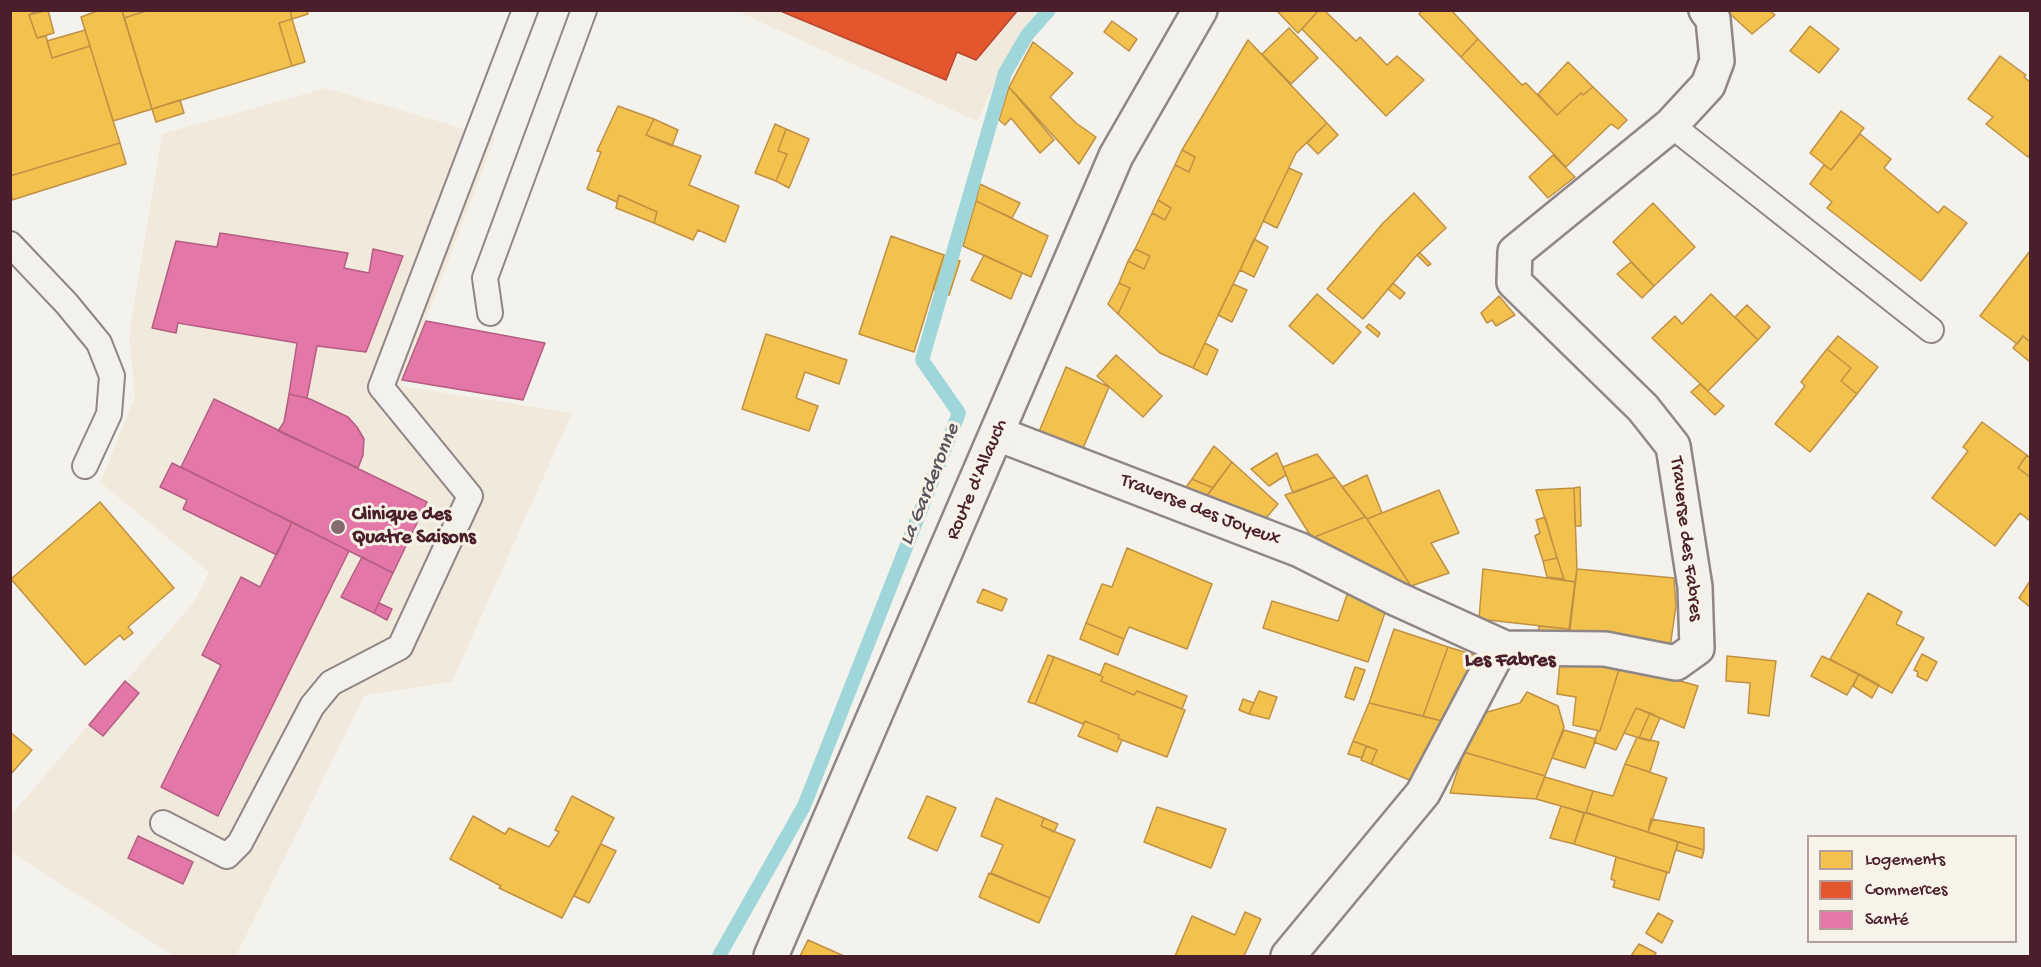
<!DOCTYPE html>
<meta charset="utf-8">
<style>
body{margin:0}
#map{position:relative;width:2041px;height:967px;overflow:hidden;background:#f4f2ec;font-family:"Gochi Hand",sans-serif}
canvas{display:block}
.frame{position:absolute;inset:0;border:12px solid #4a1f2b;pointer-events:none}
.legend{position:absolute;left:1807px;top:835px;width:210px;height:108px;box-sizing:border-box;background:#f7f3e8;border:2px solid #b29e9c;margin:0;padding:8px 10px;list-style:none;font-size:18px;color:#4a1f2b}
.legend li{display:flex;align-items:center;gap:12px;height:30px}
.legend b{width:30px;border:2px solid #b29e9c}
</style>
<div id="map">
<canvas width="2041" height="967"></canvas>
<div class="frame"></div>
<ul class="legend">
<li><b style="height:16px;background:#f2c14e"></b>Logements</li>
<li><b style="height:16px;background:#e4572e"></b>Commerces</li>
<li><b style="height:16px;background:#e377a8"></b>Santé</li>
</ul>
</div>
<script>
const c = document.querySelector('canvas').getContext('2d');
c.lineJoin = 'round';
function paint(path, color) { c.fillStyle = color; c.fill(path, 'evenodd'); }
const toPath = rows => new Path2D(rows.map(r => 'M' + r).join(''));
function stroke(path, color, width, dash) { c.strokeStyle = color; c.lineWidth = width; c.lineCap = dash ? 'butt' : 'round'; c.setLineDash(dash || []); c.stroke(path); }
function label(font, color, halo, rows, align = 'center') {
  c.font = font + ' "Gochi Hand",sans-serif'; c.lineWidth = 6; c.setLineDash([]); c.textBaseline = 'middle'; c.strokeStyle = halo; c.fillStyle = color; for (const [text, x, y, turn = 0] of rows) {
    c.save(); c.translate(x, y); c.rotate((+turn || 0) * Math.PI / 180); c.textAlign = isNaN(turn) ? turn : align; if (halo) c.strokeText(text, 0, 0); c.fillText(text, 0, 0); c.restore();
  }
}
paint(toPath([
 [737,11,1039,11,1019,33,977,121],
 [326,88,495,138,401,386,572,413,452,682,365,695,236,956,174,956,11,852,11,815,194,602,209,572,100,482,135,397,129,336,162,134]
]), '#f1eadc');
const homes = toPath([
 [10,10,38,10,29,15,37,38,46,36,52,58,90,46,120,143,10,176,10,10],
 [48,10,54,33,37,38,29,15,48,10],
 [100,10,122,10,152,109,113,121,81,17,100,10],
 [122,10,149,10,124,18,122,10],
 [149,10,290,10,292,19,279,23,292,66,152,109,124,18,149,10],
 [290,10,307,10,308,14,292,19,290,10],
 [1276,10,1319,10,1298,33,1276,10],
 [1319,10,1324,10,1356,41,1360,37,1387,65,1397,56,1424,80,1386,116,1302,29,1319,10],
 [1422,10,1451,10,1478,39,1461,57,1419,14,1422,10],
 [1732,10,1769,10,1775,15,1752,34,1729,13,1732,10],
 [292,19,305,62,292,66,279,23,292,19],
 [1112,21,1137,39,1129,51,1104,32,1112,21],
 [1810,26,1839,49,1819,73,1790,51,1810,26],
 [1289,28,1318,58,1291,84,1262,54,1289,28],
 [85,30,90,46,52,58,47,41,85,30],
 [1478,39,1522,85,1526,83,1557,115,1581,93,1583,95,1593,87,1627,120,1618,129,1611,124,1566,167,1461,57,1478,39],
 [1248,40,1327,123,1296,153,1193,368,1160,353,1118,314,1130,288,1119,283,1128,261,1144,269,1150,256,1135,249,1152,213,1165,220,1171,208,1158,200,1175,165,1189,172,1195,157,1182,150,1248,40],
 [1033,42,1073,73,1050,97,1076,123,1096,137,1079,164,1009,87,1033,42],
 [2000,56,2026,75,2024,77,2030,82,2030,154,2028,157,1986,124,1993,117,1968,99,2000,56],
 [1568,62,1593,87,1583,95,1581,93,1557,115,1538,94,1568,62],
 [1009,87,1054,140,1040,153,1011,118,1005,125,999,120,1009,87],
 [180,100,184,113,156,122,152,109,180,100],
 [618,106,654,119,646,135,701,156,689,185,739,206,725,242,698,230,693,240,654,223,657,212,619,195,617,202,587,189,601,152,597,151,618,106],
 [1841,111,1864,128,1831,170,1810,153,1841,111],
 [654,119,678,130,672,146,646,135,654,119],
 [1327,123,1338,135,1318,154,1307,143,1327,123],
 [775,124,786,129,778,151,787,154,776,181,755,173,775,124],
 [786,129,809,139,789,188,776,181,787,154,778,151,786,129],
 [1860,134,1891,159,1884,168,1938,213,1944,206,1967,223,1921,281,1827,208,1832,202,1810,184,1824,165,1831,170,1860,134],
 [120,143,126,164,12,200,10,176,120,143],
 [1182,150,1195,157,1189,172,1175,165,1182,150],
 [1553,155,1575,177,1548,198,1529,177,1553,155],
 [1289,168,1302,174,1277,228,1263,221,1289,168],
 [980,184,1020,203,1012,218,976,201,980,184],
 [1414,193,1446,228,1417,255,1363,319,1327,289,1383,223,1414,193],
 [619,195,657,212,654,223,616,208,619,195],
 [1158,200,1171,208,1165,220,1152,213,1158,200],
 [976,201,1048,236,1031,277,963,246,976,201],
 [1653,203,1695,247,1654,286,1613,242,1653,203],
 [891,236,944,255,914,352,859,334,891,236],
 [1254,239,1268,247,1254,277,1240,270,1254,239],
 [1135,249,1150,256,1144,269,1128,261,1135,249],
 [2030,251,2030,342,2023,336,2017,344,1980,316,2030,251],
 [1420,253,1431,264,1428,266,1417,255,1420,253],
 [944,255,960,261,949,295,933,289,944,255],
 [984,255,1022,273,1011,299,971,280,984,255],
 [1631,262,1654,286,1642,298,1617,274,1631,262],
 [1119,283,1130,288,1118,314,1108,304,1119,283],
 [1393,283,1405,293,1400,299,1388,289,1393,283],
 [1233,284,1247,290,1232,322,1218,315,1233,284],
 [1317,294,1361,332,1333,364,1289,326,1317,294],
 [1711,294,1758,340,1708,391,1652,338,1675,316,1682,324,1711,294],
 [1499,296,1515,315,1496,326,1492,320,1487,323,1481,313,1499,296],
 [1747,305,1770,327,1758,340,1735,317,1747,305],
 [1369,324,1380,333,1378,337,1366,327,1369,324],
 [766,334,847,360,839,384,805,372,796,398,818,406,809,431,742,409,766,334],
 [1838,336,1878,367,1857,394,1841,381,1851,368,1827,349,1838,336],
 [2023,336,2030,342,2030,362,2013,348,2023,336],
 [1205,343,1218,350,1207,375,1193,368,1205,343],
 [1827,349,1851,368,1841,381,1857,394,1810,452,1775,424,1805,386,1801,382,1827,349],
 [1116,355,1162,396,1143,417,1097,376,1116,355],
 [1066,367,1109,387,1081,453,1038,434,1066,367],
 [1700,384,1724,406,1715,415,1691,392,1700,384],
 [1982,422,2027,455,2018,468,2030,477,2030,521,2020,513,1995,546,1932,498,1968,451,1963,447,1982,422],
 [1214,446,1232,462,1213,488,1192,479,1214,446],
 [1277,453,1286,475,1269,486,1251,469,1277,453],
 [1317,454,1335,477,1293,493,1283,467,1317,454],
 [2027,455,2030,458,2030,477,2018,468,2027,455],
 [1232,462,1278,504,1259,526,1202,502,1232,462],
 [1367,475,1382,513,1367,519,1342,487,1367,475],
 [1335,477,1365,517,1312,538,1285,495,1335,477],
 [1192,479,1213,488,1202,502,1181,494,1192,479],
 [1580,487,1581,526,1575,526,1574,488,1580,487],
 [1574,488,1577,569,1575,582,1564,580,1536,490,1574,488],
 [1439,490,1459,533,1431,543,1449,573,1411,586,1367,519,1439,490],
 [100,502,174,588,128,627,133,633,124,640,120,635,85,665,11,579,100,502],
 [1365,517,1367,519,1411,586,1400,589,1312,538,1365,517],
 [1545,517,1557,558,1543,561,1535,536,1540,533,1536,520,1545,517],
 [1127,548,1212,584,1187,649,1129,627,1124,639,1086,623,1102,584,1112,587,1127,548],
 [1557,558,1564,579,1547,577,1543,561,1557,558],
 [1483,569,1575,582,1569,629,1479,619,1483,569],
 [1577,569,1674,578,1676,606,1669,654,1569,638,1577,569],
 [2030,581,2030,607,2019,598,2030,581],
 [983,589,1007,599,1002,611,977,602,983,589],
 [1349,589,1387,607,1368,662,1263,628,1272,601,1338,621,1349,589],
 [1868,593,1902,612,1896,624,1924,638,1892,693,1830,659,1868,593],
 [1086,623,1124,639,1118,655,1080,639,1086,623],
 [1539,626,1569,629,1569,638,1538,636,1539,626],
 [1394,629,1448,647,1423,716,1369,703,1394,629],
 [1448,647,1481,657,1450,723,1423,716,1448,647],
 [1922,654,1937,662,1927,681,1917,676,1918,672,1914,670,1922,654],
 [1048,655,1054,657,1035,704,1028,702,1048,655],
 [1727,656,1776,661,1769,716,1748,713,1750,683,1726,681,1727,656],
 [1822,656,1859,674,1847,695,1811,676,1822,656],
 [1054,657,1100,675,1103,677,1101,681,1134,695,1137,691,1185,710,1167,757,1122,740,1118,738,1119,735,1085,721,1083,724,1035,704,1054,657],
 [1105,663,1187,696,1182,709,1137,691,1134,695,1101,681,1103,677,1100,675,1105,663],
 [1560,663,1620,666,1600,731,1573,725,1576,697,1557,694,1560,663],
 [1624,665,1698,686,1684,728,1636,708,1616,750,1594,742,1598,731,1600,731,1620,666,1624,665],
 [1355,667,1365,670,1354,700,1345,697,1355,667],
 [1859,674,1879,685,1872,698,1853,686,1859,674],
 [1259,691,1277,697,1269,719,1249,714,1259,691],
 [1527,692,1558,706,1564,727,1545,776,1464,752,1480,714,1520,703,1527,692],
 [1243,699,1254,703,1249,714,1239,710,1243,699],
 [1369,703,1450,723,1419,784,1371,764,1377,750,1353,741,1369,703],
 [1636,708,1650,713,1639,738,1624,733,1636,708],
 [1650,713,1660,718,1650,741,1639,738,1650,713],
 [1085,721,1119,735,1118,738,1122,740,1117,752,1078,736,1085,721],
 [1564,730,1596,739,1585,768,1552,758,1564,730],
 [10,732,32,750,10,775,10,732],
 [1637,737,1659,742,1650,772,1625,764,1637,737],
 [1353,741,1366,746,1362,758,1348,754,1353,741],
 [1366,746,1377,750,1371,764,1361,760,1366,746],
 [1464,752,1545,776,1536,799,1450,793,1464,752],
 [1625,764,1667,778,1648,832,1586,813,1593,791,1613,796,1625,764],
 [1545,777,1593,791,1586,813,1536,799,1545,777],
 [572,796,614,818,562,918,499,888,501,886,450,859,473,816,505,834,509,828,549,847,559,832,555,830,572,796],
 [927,796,956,808,937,851,908,838,927,796],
 [996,798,1044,818,1041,826,1075,840,1050,898,991,873,1003,845,981,836,996,798],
 [1561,806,1584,813,1574,844,1550,838,1561,806],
 [1157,807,1226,829,1211,868,1144,842,1157,807],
 [1585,812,1678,842,1669,873,1574,844,1585,812],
 [1044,818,1058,824,1054,832,1041,826,1044,818],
 [1651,819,1704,828,1704,850,1648,832,1651,819],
 [1678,842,1704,850,1702,858,1676,850,1678,842],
 [601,844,616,851,589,903,574,896,601,844],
 [1616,857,1667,872,1659,900,1613,887,1615,881,1611,879,1616,857],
 [989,873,1050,898,1039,923,979,897,989,873],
 [1245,912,1261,919,1244,956,1175,956,1192,916,1235,935,1245,912],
 [1658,913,1673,921,1662,943,1646,933,1658,913],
 [808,940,844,956,800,956,808,940],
 [1639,944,1656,953,1654,956,1631,956,1639,944]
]);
paint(homes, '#f2c14e');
stroke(homes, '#c09044', 1.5);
const shops = toPath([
 [778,10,1018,10,976,60,957,52,946,80,778,10]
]);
paint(shops, '#e4572e');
stroke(shops, '#b6462d', 1.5);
const health = toPath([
 [220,233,348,253,344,268,369,273,373,249,403,256,366,352,317,346,307,398,289,394,297,343,178,323,176,333,152,328,176,241,217,247,220,233],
 [426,321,545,343,523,400,402,380,426,321],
 [289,394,310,399,348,417,357,427,364,439,363,455,358,468,278,431,284,422,289,394],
 [214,399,427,502,393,573,181,467,214,399],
 [172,463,292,522,277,555,183,509,187,500,160,487,172,463],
 [292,522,349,551,218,816,161,787,221,665,202,655,241,577,260,587,292,522],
 [362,557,393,573,374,613,341,597,362,557],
 [379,603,392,609,387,620,374,613,379,603],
 [125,681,139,693,103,736,89,725,125,681],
 [138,836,193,862,183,884,128,858,138,836]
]);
paint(health, '#e377a8');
stroke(health, '#b55d82', 1.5);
stroke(toPath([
 [719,956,804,806,959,413,922,360,1005,73,1027,35,1049,10]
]), '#9ed6d9', 14);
const service = toPath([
 [1671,125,1931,330],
 [10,244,67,304,99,343,112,376,109,414,85,466],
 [490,313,485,278,584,10],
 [163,823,227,856,240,843,312,706,331,683,400,647,470,496,381,387,525,10]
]);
const minor = toPath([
 [998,434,1300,550,1397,599,1505,648],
 [1288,956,1423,793,1495,657,1505,648,1605,649,1676,663,1697,648,1695,587,1673,446,1643,408,1514,282,1515,252,1671,125,1708,85,1717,61,1713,19,1706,10]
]);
const secondary = toPath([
 [771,956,1116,156,1200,10]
]);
stroke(service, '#8f8685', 28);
stroke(minor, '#8f8685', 38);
stroke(secondary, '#8f8685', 38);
stroke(service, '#f2f1ed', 24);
stroke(minor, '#f2f1ed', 33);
stroke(secondary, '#f2f1ed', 33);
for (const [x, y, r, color] of [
 [338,527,8,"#86696f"]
]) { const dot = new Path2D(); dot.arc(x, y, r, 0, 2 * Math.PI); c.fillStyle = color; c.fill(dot); stroke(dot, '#f7f3e8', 2); }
label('20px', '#4a1f2b', '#f7f3e8', [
 ["Route d'Allauch",978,480,-67],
 ["Traverse des Joyeux",1200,511,21],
 ["Traverse des Fabres",1685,539,83]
]);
label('bold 20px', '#4a1f2b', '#f7f3e8', [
 ["Clinique des",352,516],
 ["Quatre Saisons",352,539]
], 'left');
label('italic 21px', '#58525d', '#f7f3e8', [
 ["La Garderonne",931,485,-68]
]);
label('bold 21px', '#4a1f2b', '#f7f3e8', [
 ["Les Fabres",1510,662]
]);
</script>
